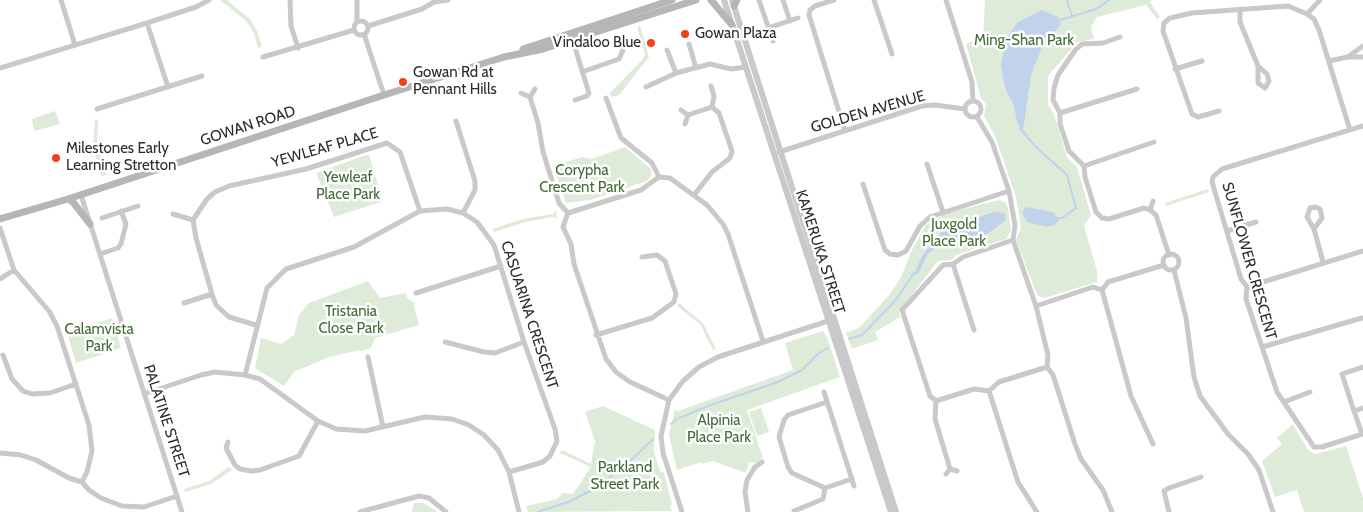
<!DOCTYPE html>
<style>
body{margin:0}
canvas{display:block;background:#fff}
</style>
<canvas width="1363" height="512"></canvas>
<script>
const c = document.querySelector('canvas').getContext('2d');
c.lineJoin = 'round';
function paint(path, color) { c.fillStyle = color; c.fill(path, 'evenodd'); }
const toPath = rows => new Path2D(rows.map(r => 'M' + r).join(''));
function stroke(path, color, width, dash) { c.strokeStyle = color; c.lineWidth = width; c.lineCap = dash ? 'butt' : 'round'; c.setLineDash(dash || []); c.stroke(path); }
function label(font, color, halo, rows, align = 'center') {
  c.font = font + ' Cabin,sans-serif'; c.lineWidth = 5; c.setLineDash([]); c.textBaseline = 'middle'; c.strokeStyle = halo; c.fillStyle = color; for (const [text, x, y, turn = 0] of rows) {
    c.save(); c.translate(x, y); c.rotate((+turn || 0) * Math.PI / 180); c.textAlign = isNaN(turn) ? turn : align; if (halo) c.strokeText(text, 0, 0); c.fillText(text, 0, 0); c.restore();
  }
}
paint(toPath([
 [220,0,227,0,250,19,257,31,262,47,258,48,254,33,246,21],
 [985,0,1152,0,1150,2,1160,17,1157,19,1146,5,1097,17,1091,26,1094,39,1077,42,1048,76,1048,105,1054,114,1067,157,1077,167,1091,215,1084,226,1097,271,1097,282,1044,298,1037,295,1016,240,1021,228,1016,197,995,136,984,116,986,104,981,98,966,44,983,38],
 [640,26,649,57,619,95,612,97,609,94,643,59,645,54,637,27],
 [55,111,60,124,34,131,32,119],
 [95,119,98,120,97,145,107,175,101,176,93,146],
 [625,147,651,169,652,175,647,181,590,200,566,203,553,166,582,157,592,159],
 [366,155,369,155,383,201,334,217,316,173],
 [1208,189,1209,192,1166,206,1165,203],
 [998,200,1005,202,1008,208,1011,231,1006,239,956,255,952,260,938,261,899,311,900,317,875,332,878,340,852,349,846,333,859,328,890,294,901,277,911,252,926,225,945,214],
 [556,210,557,219,553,217,525,222,494,232,492,229,523,219,553,214],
 [368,281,380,298,406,293,407,298,415,303,414,306,419,325,375,338,371,348,361,351,359,350,329,357,294,372,284,386,255,368,261,338,281,344,294,335,299,315,309,303],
 [679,303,703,323,716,349,713,350,700,324,677,306],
 [112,318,121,348,76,363,67,333],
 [823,331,827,337,840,377,747,410,763,458,755,463,749,462,746,473,713,461,702,464,701,462,677,470,669,435,675,409,678,411,793,370,785,343],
 [603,406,655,430,654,452,660,471,664,473,672,504,670,506,672,511,528,512,526,506,557,499,563,493,573,494,591,467,560,453,562,450,591,464,595,441,585,412],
 [761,408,769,432,757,436,749,412],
 [1293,424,1308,450,1315,454,1346,446,1363,498,1363,512,1304,512,1297,490,1275,497,1262,461,1282,444,1277,438],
 [229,467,232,470,211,484,185,492,184,489,209,481],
 [414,503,423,503,438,512,412,512]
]), '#deebd8');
paint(toPath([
 [1042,10,1058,17,1061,24,1041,49,1031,75,1023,131,1017,122,1014,106,1005,88,1001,65,1006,39,1018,22],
 [1025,207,1053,212,1059,220,1056,224,1047,227,1027,222,1022,213],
 [994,212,1005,213,1006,220,987,234,957,242,944,242,939,234,947,228],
 [937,236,942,244,928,254,918,274,914,275,922,256]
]), '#c1d2ed');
stroke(toPath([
 [1067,0,1072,16],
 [1057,21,1096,9,1109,0],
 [1020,124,1020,128,1036,147,1067,175,1076,208,1062,218,1057,218],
 [849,339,862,335,895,301,914,273],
 [671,424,677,419,708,406,778,382,802,370,819,353,828,348],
 [538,512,571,501,597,487,627,464,653,439]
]), '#c1d2ed', 2);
stroke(toPath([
 [61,0,75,45],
 [290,0,291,26,298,48],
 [357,0,357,22],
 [759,0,773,41],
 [783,0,790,21],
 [834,0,815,6,810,10,809,15,845,131],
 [874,0,892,54],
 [946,0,972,82,973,101],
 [1240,9,1240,22,1258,66,1258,83,1265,88,1269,81,1267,74,1258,66],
 [1307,14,1320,0],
 '354 28a7 7 0 1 1 14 0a7 7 0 1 1-14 0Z',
 [147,23,168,87],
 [368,26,422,9,434,2,448,0],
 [768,28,798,18],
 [364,34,384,95],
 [572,38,589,93,587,96,575,100],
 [689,44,696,68],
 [667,50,676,73],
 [1349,56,1363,46],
 [263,57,354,30],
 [1329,61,1348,57,1363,57],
 [0,68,147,23,196,7,209,0],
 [1175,69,1202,61],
 [582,72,619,59,623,50,619,38],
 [646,87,676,73,710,64,731,69,746,67],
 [521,93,530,97,538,123,543,152,556,193,559,203,568,213],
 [530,97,535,89],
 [606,98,621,138,652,163,659,177],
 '965 109a8 8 0 1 1 16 0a8 8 0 1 1-16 0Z',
 [97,109,202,76],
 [681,110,688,115],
 [1219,111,1198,117,1192,114,1163,31,1164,23,1170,18,1192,13,1288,6,1307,14,1314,19,1319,30,1350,130],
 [1060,113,1060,124,1069,151,1084,166,1085,177,1096,212,1102,218,1109,219,1144,208,1150,210,1156,215,1169,255],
 [1060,113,1053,100,1054,88,1058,75,1076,49,1082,44,1103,43,1120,37],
 [1060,113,1137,89],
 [977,117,992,142,1009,191,1015,225,1013,240,1036,306,1048,355,1047,367,1053,375,1075,444,1081,459,1103,490,1112,512],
 [456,121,475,181,475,190,463,213],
 [685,124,688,115,712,107],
 [1363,126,1222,169,1213,177,1212,182,1241,279,1247,287,1246,299,1277,392,1314,447,1322,447,1363,434],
 [779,152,922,106,935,105,965,109],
 [927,164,943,212],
 [1084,166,1154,142],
 [863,184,885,250,890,254,898,255,906,251,920,226,930,217,1009,191],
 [81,195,182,512],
 [694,195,712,172,730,158,732,151,719,113,712,107,714,96,711,86],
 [1150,210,1153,201],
 [173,214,193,220],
 [102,218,138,206],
 [0,228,14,270,49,311,57,326,89,425,92,451,87,472,82,482],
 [1314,229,1322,218,1320,209,1315,207,1310,208,1307,217,1314,229,1323,262],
 [1227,231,1256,222],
 [1013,240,963,257,953,264,943,265,902,310,930,396,936,401,974,389,989,391,999,382,1047,367],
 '1163 262a8 8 0 1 1 16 0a8 8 0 1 1-16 0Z',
 [100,254,118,248,121,244,126,224,121,211],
 [953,264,974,330],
 [1174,270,1186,318,1194,377,1200,396,1228,434,1248,454,1259,470,1273,512],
 [0,279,14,270],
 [1247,287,1363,251],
 [1102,290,1131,396,1153,444],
 [416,293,501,266],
 [184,303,212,294],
 [1036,306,1093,287,1102,290,1108,282,1164,265],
 [256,325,229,317,216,305,212,294,196,238,193,220,207,199,215,192,229,186,306,169,387,143,400,152,420,211],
 [596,335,652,318,674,302,676,294,665,261,657,255,642,257],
 [445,342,484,352,495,353,524,342],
 [1262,347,1362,318],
 [3,355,12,379,23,391,32,394,50,393,76,384],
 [368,357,383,427],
 [1363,367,1342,374,1354,411,1363,408],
 [245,375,267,288,286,269,354,247,420,211,447,209,463,213,477,222,494,245,524,342,555,429,557,441,550,456,543,462,509,472],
 [989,391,1018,482,1037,512],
 [824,392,854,486],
 [144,394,201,375,215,372,245,375,260,379,318,421,336,429,365,431,425,417,452,419,469,425,484,435,498,450,509,472,519,512],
 [669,400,630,382,616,372,606,359,574,264,571,244,563,227,568,213,641,190,659,177,670,178,707,205,723,224,728,234,763,341],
 [936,401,935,419,950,469],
 [827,402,788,415,784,420,779,437,788,467,792,473,825,488,852,479],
 [1284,402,1310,392],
 [1354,411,1362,434],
 [228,442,226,448,235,465,240,469,251,471,260,470,299,456,318,421],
 [0,453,21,455,36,460,69,478,82,482,89,490,101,498,122,506,144,507,177,496],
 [946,474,950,469,957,471],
 [794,511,823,499,825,488],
 [360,512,419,496,429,498,446,512],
 [682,512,663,453,661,436,669,400,683,381,699,367,718,357,831,320],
 [748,512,745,492,747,480,755,467,762,462],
 [1169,512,1164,491,1169,488,1201,477]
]), '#c9c9c9', 5);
stroke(toPath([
 [724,0,891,512],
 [732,0,896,512]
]), '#c9c9c9', 6);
stroke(toPath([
 [711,0,732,25],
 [734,6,737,0],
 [523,49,672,0],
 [68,199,73,202,90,224],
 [0,219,68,199,384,95,504,57,543,49,696,0]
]), '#b6b6b6', 7);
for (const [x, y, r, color] of [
 [685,34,5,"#f4401d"],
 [651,43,5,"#f4401d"],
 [403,82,5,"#f4401d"],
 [56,158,5,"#f4401d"]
]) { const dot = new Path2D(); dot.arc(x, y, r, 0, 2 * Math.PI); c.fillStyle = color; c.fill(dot); stroke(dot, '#fff', 2); }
label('15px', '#2c2c2c', '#fff', [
 ["Gowan Plaza",695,34],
 ["Vindaloo Blue",641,43,"right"],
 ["Gowan Rd at",413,73],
 ["Pennant Hills",413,90],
 ["Milestones Early",66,149],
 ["Learning Stretton",66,166]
], 'left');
label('15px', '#426b36', '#fff', [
 ["Ming-Shan Park",1024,41],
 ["Corypha",582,171],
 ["Crescent Park",582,188],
 ["Yewleaf",348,178],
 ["Place Park",348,195],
 ["Juxgold",954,225],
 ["Place Park",954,242],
 ["Tristania",351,312],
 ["Close Park",351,329],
 ["Calamvista",99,330],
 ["Park",99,347],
 ["Alpinia",719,421],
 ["Place Park",719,438],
 ["Parkland",625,468],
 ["Street Park",625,485]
]);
label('15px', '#2c2c2c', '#fff', [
 ["GOLDEN AVENUE",868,112,-16],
 ["GOWAN ROAD",248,126,-18],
 ["YEWLEAF PLACE",325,148,-16],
 ["KAMERUKA STREET",820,252,72],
 ["SUNFLOWER CRESCENT",1249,261,74],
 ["CASUARINA CRESCENT",529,315,72],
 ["PALATINE STREET",166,421,72]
]);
</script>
